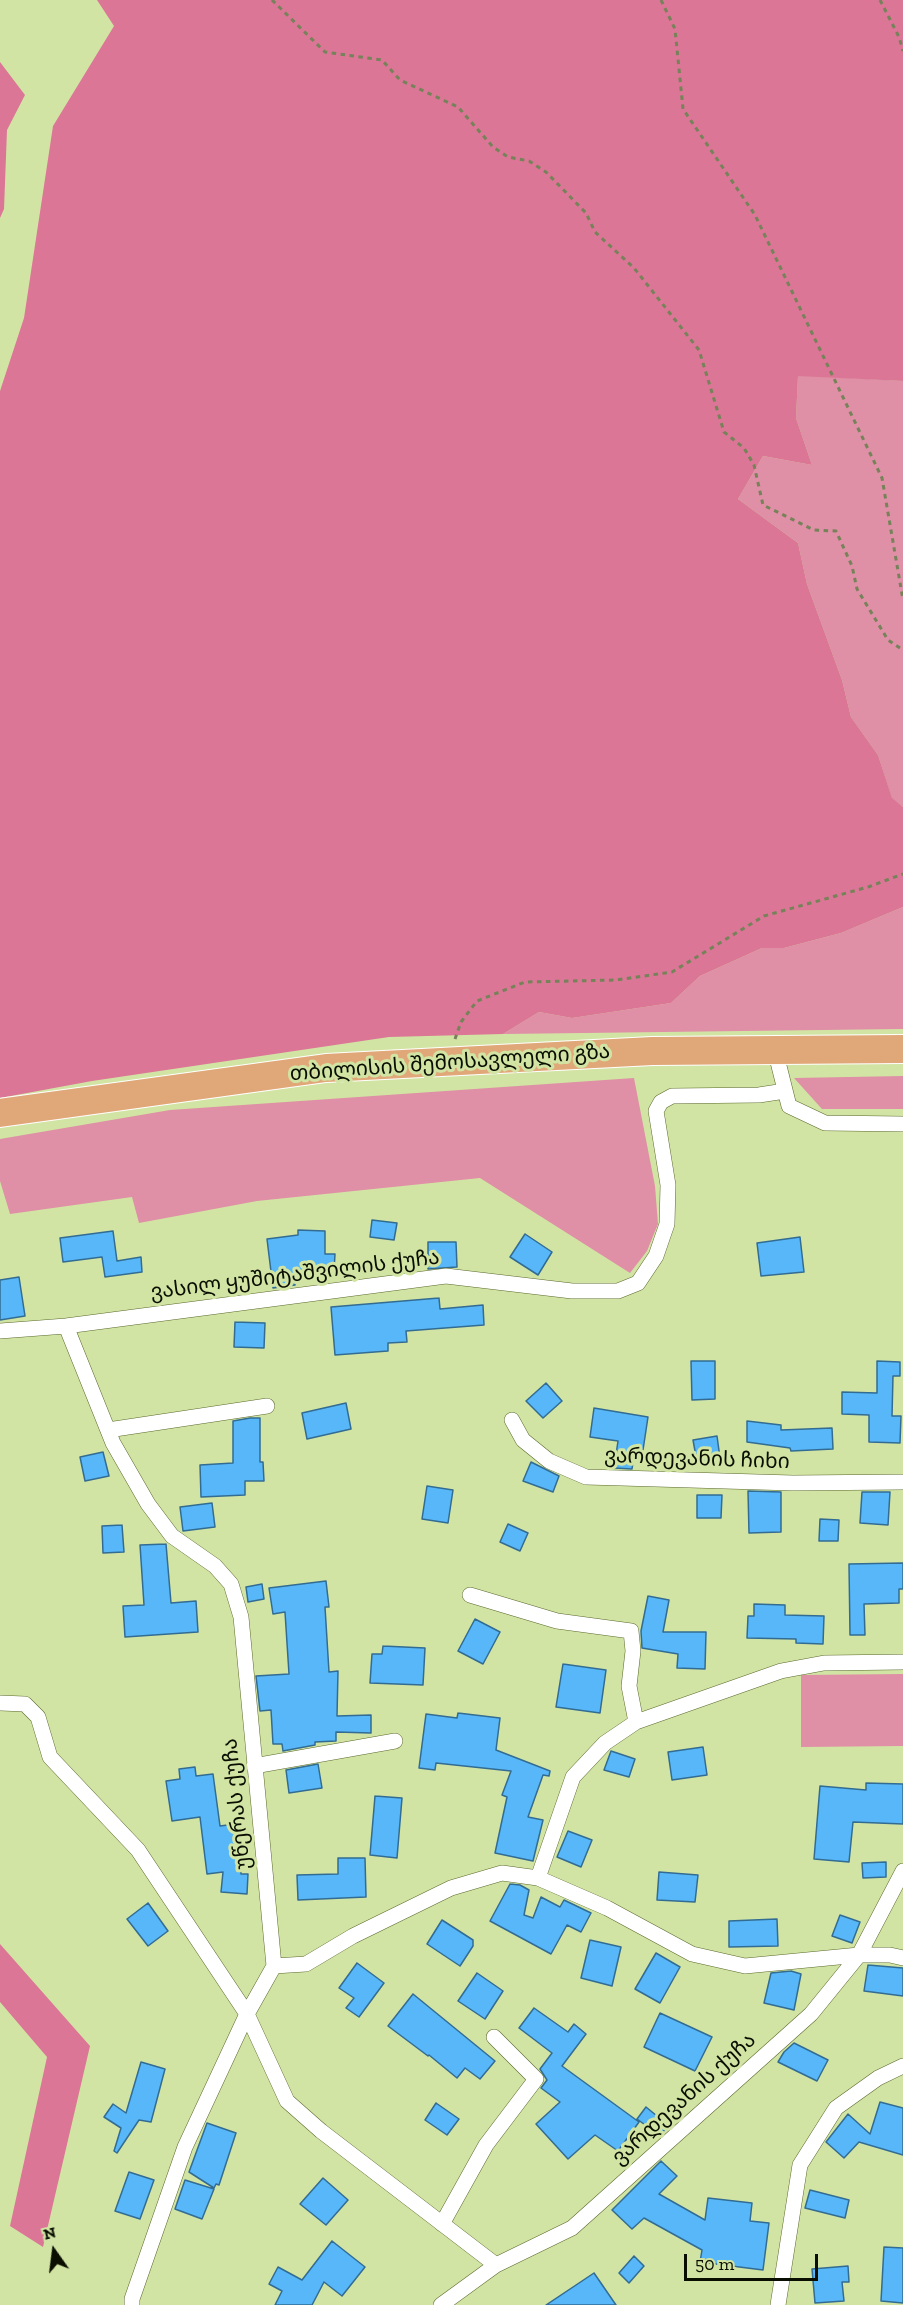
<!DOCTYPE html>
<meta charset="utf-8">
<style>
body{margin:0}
#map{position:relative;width:903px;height:2305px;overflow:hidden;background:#d2e4a4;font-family:"Zilla Slab",serif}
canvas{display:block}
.north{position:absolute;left:24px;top:2221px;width:60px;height:60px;-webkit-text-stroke:4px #d2e4a4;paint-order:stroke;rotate:346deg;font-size:16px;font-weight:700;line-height:24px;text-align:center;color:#090e00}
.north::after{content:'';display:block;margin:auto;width:21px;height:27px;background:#090e00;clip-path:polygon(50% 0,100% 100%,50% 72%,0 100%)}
.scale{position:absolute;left:684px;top:2254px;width:134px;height:27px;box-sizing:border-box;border:3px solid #090e00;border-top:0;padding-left:8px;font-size:18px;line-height:21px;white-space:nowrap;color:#090e00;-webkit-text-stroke:4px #d2e4a4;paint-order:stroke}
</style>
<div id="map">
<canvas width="903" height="2305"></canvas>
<div class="north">N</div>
<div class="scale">50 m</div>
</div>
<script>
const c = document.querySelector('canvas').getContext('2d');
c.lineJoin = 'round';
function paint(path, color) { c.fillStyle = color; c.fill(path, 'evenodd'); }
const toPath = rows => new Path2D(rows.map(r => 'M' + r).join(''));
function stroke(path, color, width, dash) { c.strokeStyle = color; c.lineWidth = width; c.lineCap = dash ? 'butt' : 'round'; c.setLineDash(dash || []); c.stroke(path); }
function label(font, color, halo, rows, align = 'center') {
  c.font = font + ' "Zilla Slab","Noto Sans Georgian",serif'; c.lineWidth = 6; c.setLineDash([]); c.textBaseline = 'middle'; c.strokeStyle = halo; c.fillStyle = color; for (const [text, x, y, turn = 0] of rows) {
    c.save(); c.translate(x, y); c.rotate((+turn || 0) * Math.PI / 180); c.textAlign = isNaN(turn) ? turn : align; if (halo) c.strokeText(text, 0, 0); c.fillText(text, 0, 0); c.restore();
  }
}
paint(toPath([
 [798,375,903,381,903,807,892,799,878,755,851,717,842,680,807,584,798,543,738,499,763,456,812,465,796,418],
 [903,907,903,1029,503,1034,539,1012,572,1018,671,1003,700,976,762,948,784,948,841,933],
 [903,1076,903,1109,822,1109,794,1078],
 [634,1078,655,1186,658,1224,647,1251,630,1273,480,1178,257,1201,139,1223,132,1197,10,1214,0,1181,0,1139,170,1110],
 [903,1674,903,1746,801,1747,801,1675]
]), '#df8fa6');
paint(toPath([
 [97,0,903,0,903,381,798,376,796,418,812,465,763,456,738,499,798,543,807,584,842,680,851,717,878,755,892,798,903,807,903,907,841,933,784,948,762,948,700,976,671,1003,572,1018,539,1012,503,1034,389,1037,92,1081,0,1098,0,391,24,318,53,126,114,26],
 [0,62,25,95,7,130,4,209,0,218],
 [0,1944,90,2046,43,2247,10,2226,47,2057,0,2002]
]), '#db7696');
const building = toPath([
 [372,1220,397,1223,394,1240,370,1237,372,1220],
 [298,1230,325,1231,325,1254,335,1254,334,1271,309,1271,294,1273,295,1285,273,1288,267,1239,298,1235,298,1230],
 [113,1231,117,1261,141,1257,142,1272,105,1277,102,1257,63,1262,60,1238,113,1231],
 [525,1234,552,1252,538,1275,510,1257,525,1234],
 [800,1237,804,1272,761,1276,757,1243,800,1237],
 [428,1242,456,1242,457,1267,428,1269,428,1242],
 [19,1277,25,1316,0,1320,0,1280,19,1277],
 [439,1298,440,1309,483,1305,484,1325,406,1331,407,1342,388,1343,388,1351,335,1355,331,1307,439,1298],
 [235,1322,265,1323,264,1348,234,1347,235,1322],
 [691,1361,715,1361,715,1399,692,1400,691,1361],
 [877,1361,900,1362,900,1376,893,1376,892,1416,901,1416,900,1443,869,1442,869,1415,842,1414,842,1392,877,1393,877,1361],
 [546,1383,562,1401,543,1418,526,1401,546,1383],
 [346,1403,351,1429,307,1439,302,1413,346,1403],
 [594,1408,648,1417,643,1450,635,1449,632,1469,614,1468,618,1441,590,1437,594,1408],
 [250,1418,260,1418,260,1462,263,1462,264,1481,245,1481,245,1495,201,1497,200,1465,233,1463,233,1421,250,1418],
 [747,1421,781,1425,781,1430,832,1428,833,1449,791,1451,790,1448,747,1442,747,1421],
 [717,1436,720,1458,697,1462,693,1440,717,1436],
 [103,1452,109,1476,85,1481,80,1457,103,1452],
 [531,1462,559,1476,553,1492,523,1481,531,1462],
 [427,1486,453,1490,448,1523,422,1519,427,1486],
 [748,1491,781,1492,781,1532,749,1533,748,1491],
 [862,1492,890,1492,888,1525,860,1523,862,1492],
 [697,1495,722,1495,721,1518,697,1518,697,1495],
 [212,1503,215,1527,183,1531,180,1507,212,1503],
 [820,1519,839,1520,838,1541,819,1541,820,1519],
 [508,1524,528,1533,520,1551,500,1542,508,1524],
 [122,1525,124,1552,103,1553,102,1526,122,1525],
 [166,1544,171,1603,196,1601,198,1632,125,1637,123,1606,144,1605,140,1545,166,1544],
 [903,1563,903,1589,899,1589,899,1603,864,1604,865,1635,850,1635,849,1564,903,1563],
 [326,1581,329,1607,325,1607,329,1672,338,1671,337,1716,371,1715,371,1733,336,1732,336,1741,315,1742,315,1745,283,1751,282,1744,273,1744,271,1710,260,1711,256,1676,289,1674,285,1612,273,1614,269,1588,326,1581],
 [262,1584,264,1599,248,1602,246,1587,262,1584],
 [648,1596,669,1600,663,1632,706,1632,705,1669,677,1668,678,1654,642,1648,641,1631,648,1596],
 [754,1604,785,1605,785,1615,824,1616,823,1644,796,1643,796,1639,747,1638,748,1616,754,1616,754,1604],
 [475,1619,500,1632,483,1664,458,1651,475,1619],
 [383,1646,425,1648,423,1685,370,1683,372,1654,382,1654,383,1646],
 [563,1664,606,1670,600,1713,556,1707,563,1664],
 [458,1713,500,1718,496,1750,550,1771,549,1776,543,1775,528,1817,543,1820,533,1861,495,1853,507,1797,502,1795,511,1771,436,1763,435,1770,419,1768,426,1714,457,1718,458,1713],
 [703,1747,707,1775,672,1780,668,1752,703,1747],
 [611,1751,635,1759,629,1777,604,1770,611,1751],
 [318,1764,322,1788,289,1793,286,1770,318,1764],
 [195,1767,196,1776,213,1774,220,1826,235,1824,241,1874,248,1874,247,1894,221,1892,223,1872,207,1874,200,1817,172,1821,166,1781,180,1779,179,1769,195,1767],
 [866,1783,903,1784,903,1824,853,1822,849,1862,814,1859,820,1786,866,1790,866,1783],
 [375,1796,402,1798,397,1858,370,1855,375,1796],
 [568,1831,592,1840,581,1867,557,1857,568,1831],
 [338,1858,365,1858,366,1897,298,1900,297,1875,338,1874,338,1858],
 [886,1862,886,1877,863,1878,862,1863,886,1862],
 [659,1872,698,1875,695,1902,657,1900,659,1872],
 [510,1884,520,1885,529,1890,524,1915,533,1918,541,1897,560,1907,564,1900,591,1913,581,1932,567,1925,551,1954,490,1921,510,1884],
 [148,1903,168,1931,148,1946,127,1919,148,1903],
 [840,1915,860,1922,852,1943,832,1936,840,1915],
 [777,1919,778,1946,729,1947,729,1921,777,1919],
 [442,1920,473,1940,473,1946,460,1966,427,1944,442,1920],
 [590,1940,621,1947,612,1986,581,1978,590,1940],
 [656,1953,680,1967,660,2003,635,1989,656,1953],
 [357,1963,384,1983,359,2017,346,2008,354,1998,339,1988,357,1963],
 [868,1965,903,1968,903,1996,864,1991,868,1965],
 [791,1971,801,1974,794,2010,764,2003,771,1973,791,1971],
 [477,1973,503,1991,485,2019,458,2001,477,1973],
 [413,1994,495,2061,480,2079,465,2068,457,2078,429,2055,428,2056,388,2026,413,1994],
 [534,2008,568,2032,574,2024,586,2034,562,2066,639,2122,618,2151,595,2135,568,2159,536,2124,560,2102,541,2088,547,2080,540,2069,552,2053,519,2028,534,2008],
 [660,2013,712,2037,695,2071,644,2047,660,2013],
 [794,2043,828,2060,817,2081,778,2062,784,2052,794,2043],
 [141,2062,165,2069,151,2122,139,2120,117,2153,114,2151,121,2128,104,2117,113,2104,126,2113,141,2062],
 [880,2102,903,2108,903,2155,859,2142,844,2158,826,2142,848,2114,870,2134,880,2102],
 [436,2103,459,2119,447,2135,425,2120,436,2103],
 [646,2107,668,2125,660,2136,637,2119,646,2107],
 [207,2123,236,2133,219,2185,216,2184,214,2188,189,2172,207,2123],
 [661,2161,677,2176,659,2194,705,2220,708,2198,752,2203,750,2221,769,2223,763,2270,700,2262,702,2250,644,2218,632,2229,612,2210,661,2161],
 [129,2172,154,2180,140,2219,115,2211,129,2172],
 [323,2178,348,2200,326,2225,300,2204,323,2178],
 [185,2180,214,2189,202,2219,175,2209,185,2180],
 [810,2190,849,2200,845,2218,805,2208,810,2190],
 [332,2241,365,2267,342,2296,324,2282,312,2305,275,2305,282,2291,269,2284,278,2267,302,2280,332,2241],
 [884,2247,903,2248,903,2303,881,2301,884,2247],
 [634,2256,644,2266,629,2283,619,2273,634,2256],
 [848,2266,849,2282,842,2282,844,2301,815,2303,812,2269,848,2266],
 [594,2273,616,2305,546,2305,594,2273]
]);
paint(building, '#57b7f8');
stroke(building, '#326c93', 1.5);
const street = toPath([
 [775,1050,789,1106,825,1123,903,1124],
 [66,1326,113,1443,148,1504,172,1536,215,1566,231,1584,241,1617,274,1966,247,2014,185,2147,132,2299,132,2305],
 [0,1331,66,1326,446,1276,572,1291,618,1291,638,1283,656,1256,667,1224,668,1185,656,1111,661,1102,672,1096,759,1095,785,1091],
 [512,1420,523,1440,549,1461,586,1477,793,1483,903,1482],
 [108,1430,267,1406],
 [470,1595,557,1621,631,1631,633,1651,629,1686,636,1722],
 [0,1703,25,1704,38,1717,50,1757,138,1850,247,2014,287,2101,321,2131,496,2265],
 [254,1766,395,1741],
 [538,1878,573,1777,605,1743,636,1722,781,1671,824,1663,903,1662],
 [274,1966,306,1964,353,1936,451,1888,502,1873,538,1878,607,1908,692,1954,745,1966,859,1955,890,1955,903,1958],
 [442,2224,486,2145,536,2079,494,2037],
 [441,2305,496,2265,572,2228,811,2014,859,1955,903,1871],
 [778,2305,800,2165,836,2108,878,2078,903,2066]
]);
const highway = toPath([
 [0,1113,326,1068,652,1051,903,1049]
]);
stroke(street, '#5a692c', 16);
stroke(highway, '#fff', 30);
stroke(toPath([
 [272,0,325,52,382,60,400,80,458,107,493,147,508,157,529,161,546,172,586,213,595,232,634,268,699,350,724,432,744,448,754,465,763,505,814,530,836,531,852,566,857,589,888,640,903,650],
 [661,0,675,29,683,109,755,215,882,478,903,600],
 [880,0,899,37,903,51],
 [455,1039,461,1022,477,1001,525,982,616,980,672,972,764,916,868,887,903,874]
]), '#768259', 3, [4.5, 4.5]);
stroke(street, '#fff', 15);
stroke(highway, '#e0a878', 28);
label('21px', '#090e00', '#d2e4a4', [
 ["თბილისის შემოსავლელი გზა",450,1063,-4],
 ["ვასილ ყუშიტაშვილის ქუჩა",295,1275,-7],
 ["ვარდევანის ჩიხი",697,1459,2],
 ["უწერას ქუჩა",237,1804,-96],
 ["ვარდევანის ქუჩა",684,2099,-42]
]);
</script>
